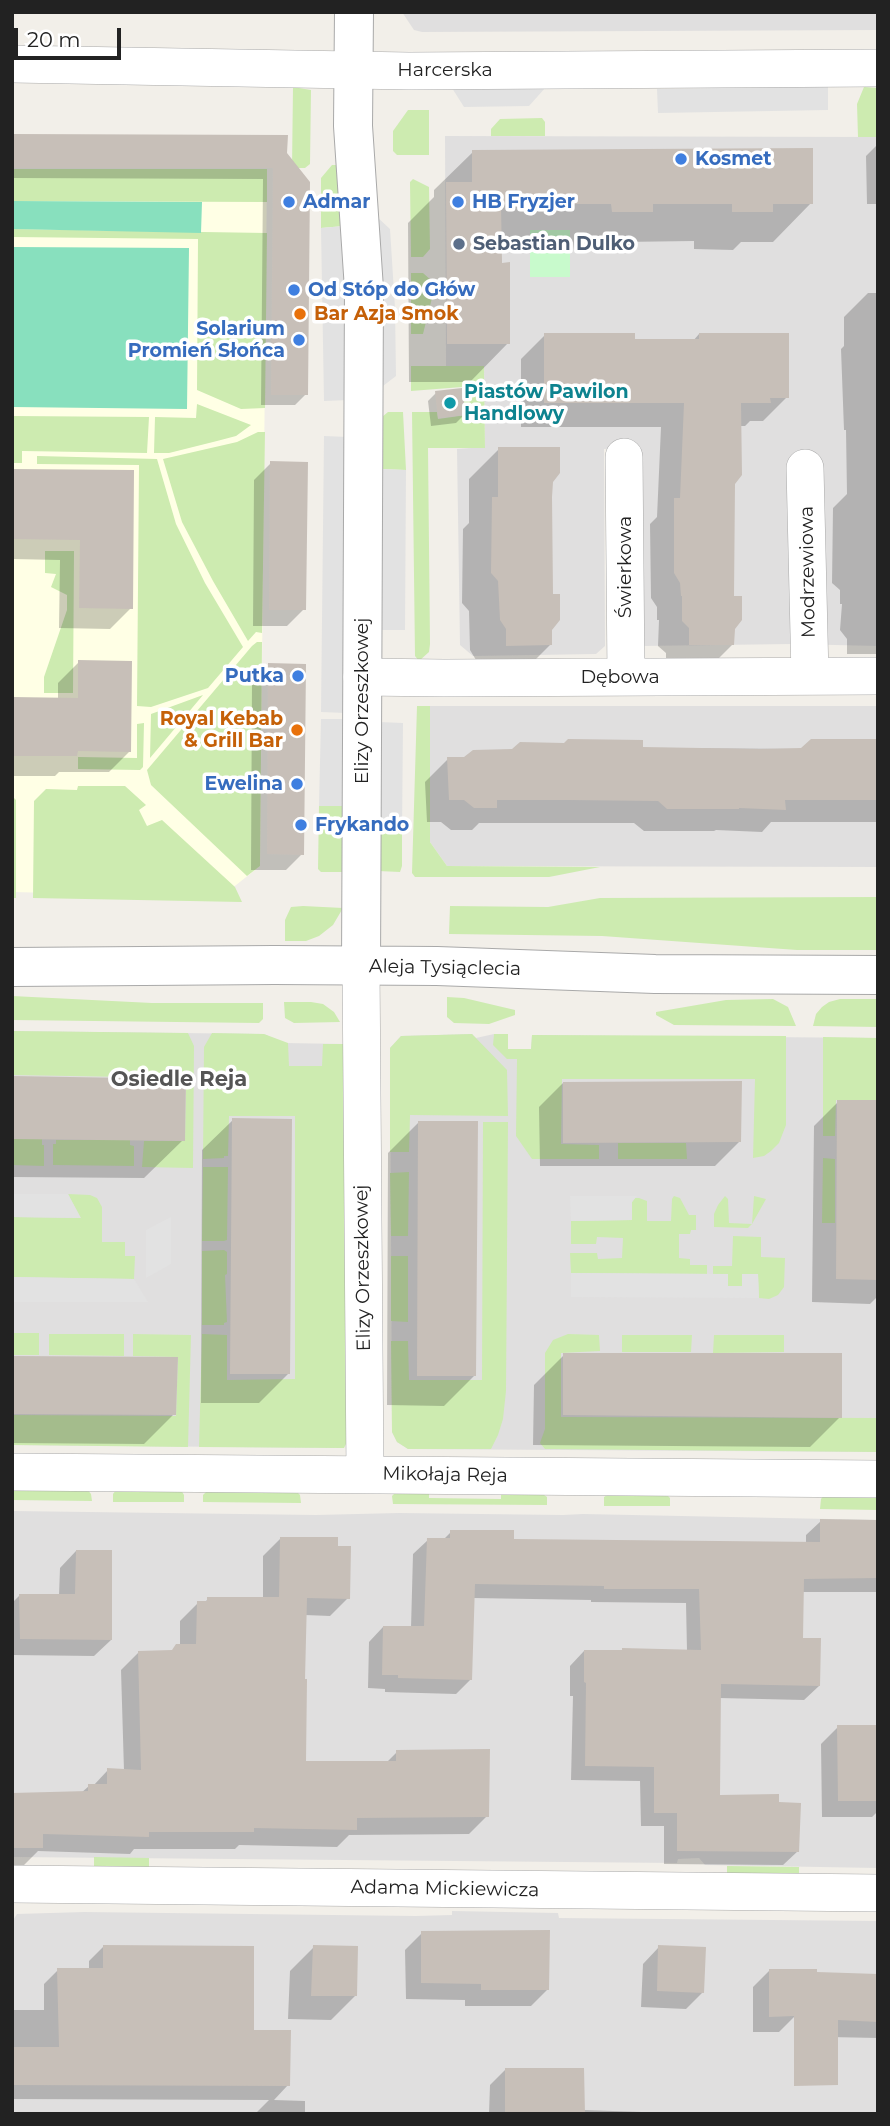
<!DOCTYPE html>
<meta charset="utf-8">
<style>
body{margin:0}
#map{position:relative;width:890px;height:2126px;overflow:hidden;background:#f2efe9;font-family:Montserrat,sans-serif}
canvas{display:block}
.frame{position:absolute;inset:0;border:14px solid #222;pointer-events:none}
.scale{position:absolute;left:14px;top:28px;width:107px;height:32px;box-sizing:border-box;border:4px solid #222;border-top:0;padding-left:9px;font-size:21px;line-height:24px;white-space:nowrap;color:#222;-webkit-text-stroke:5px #fff;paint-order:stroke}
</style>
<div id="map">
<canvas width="890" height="2126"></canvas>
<div class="frame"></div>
<div class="scale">20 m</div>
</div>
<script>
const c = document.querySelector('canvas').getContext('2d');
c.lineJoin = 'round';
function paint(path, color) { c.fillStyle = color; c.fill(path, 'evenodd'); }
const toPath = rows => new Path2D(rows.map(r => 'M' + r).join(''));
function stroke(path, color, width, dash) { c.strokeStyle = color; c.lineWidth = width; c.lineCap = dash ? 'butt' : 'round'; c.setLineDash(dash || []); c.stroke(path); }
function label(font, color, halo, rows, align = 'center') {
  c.font = font + ' Montserrat,sans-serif'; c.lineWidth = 7; c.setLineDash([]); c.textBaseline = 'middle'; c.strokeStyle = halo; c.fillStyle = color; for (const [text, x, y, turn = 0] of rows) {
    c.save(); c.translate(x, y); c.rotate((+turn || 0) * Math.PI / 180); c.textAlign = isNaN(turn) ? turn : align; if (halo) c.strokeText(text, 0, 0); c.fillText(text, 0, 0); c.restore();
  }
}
paint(toPath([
 [402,12,878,12,878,30,422,32,414,30],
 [445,136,878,137,878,646,792,644,642,646,641,450,604,449,605,646,596,654,473,656,460,645,457,449,485,447,484,368,446,366],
 [430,706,878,706,878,867,447,866,430,842],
 [12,1031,264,1034,284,1043,344,1044,344,1448,12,1445],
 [472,1034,476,1038,494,1034,508,1034,508,1049,531,1049,532,1035,878,1038,878,1452,408,1449,397,1442,392,1432,390,1048,401,1036],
 [12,1511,316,1515,399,1513,563,1515,583,1514,878,1520,878,1868,705,1865,699,1858,678,1859,677,1863,12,1857],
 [452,1911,558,1913,559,1918,878,1921,878,2114,12,2114,12,1922,17,1914,84,1912,416,1916,452,1915]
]), '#e0dfdf');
paint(toPath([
 [12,169,267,169,260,866,221,897,12,892]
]), '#ffffe5');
paint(toPath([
 [293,87,311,90,310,164,305,168,292,168],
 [864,87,878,88,878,137,858,137,857,104],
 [408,110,429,110,429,155,397,155,393,151,393,131],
 [542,118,545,122,545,136,491,136,491,129,500,119],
 [332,165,339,165,344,226,321,228,321,178],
 [12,169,267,169,267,202,12,201],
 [413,179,429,187,430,249,423,257,411,257,410,182],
 [12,229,267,233,265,408,241,409,197,390,198,239,12,237],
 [411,273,423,273,431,280,432,298,423,334,411,334],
 [411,366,484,366,485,448,428,448,430,644,429,652,419,661,415,656,412,412,437,412,438,419,466,415,462,387,411,391],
 [197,404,251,425,236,436,217,441,169,453,154,453,155,417,196,418],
 [388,412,403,412,406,470,381,469,382,417],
 [12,416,149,417,147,453,22,451,22,463,12,463],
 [258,432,265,432,262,633,256,632,248,641,213,581,182,522,163,459,237,442],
 [37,456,157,459,176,524,205,583,243,647,208,688,151,707,137,706,139,465,37,464],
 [45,551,74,551,73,693,44,693,44,677,67,610,67,595,51,587,56,574,45,573],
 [257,642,262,642,260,866,247,876,151,785,147,770,252,646],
 [203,695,150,758,151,714],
 [417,706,430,706,430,842,447,866,600,867,549,877,415,877,412,873],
 [144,723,143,767,140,770,78,769,78,757,137,758,137,724],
 [78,786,125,786,146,805,139,810,147,826,162,820,235,887,242,902,33,898,34,801,46,789,77,790],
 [12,796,16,800,16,898,12,898],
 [319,806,343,806,344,872,321,872,318,869],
 [377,832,402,833,402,866,400,872,378,871],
 [878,897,878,950,797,950,602,936,449,934,450,906,548,907,600,898],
 [303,906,343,908,333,925,319,936,306,941,285,941,285,920,291,907],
 [12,996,152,1003,263,1003,263,1019,259,1023,12,1020],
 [447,997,464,998,515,1010,515,1015,489,1024,454,1023,447,1017],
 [773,999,788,1007,796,1026,674,1025,656,1015,656,1012,726,1000],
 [840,999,878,999,878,1027,813,1026,816,1014,822,1007,829,1002],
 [284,1002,311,1002,323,1004,334,1012,340,1022,294,1023,285,1018],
 [12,1031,188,1033,194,1046,193,1168,142,1167,144,1141,185,1141,186,1078,12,1075],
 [212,1033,264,1034,288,1043,289,1066,322,1066,323,1044,344,1044,348,1440,344,1448,199,1447,202,1334,227,1335,227,1380,295,1379,295,1116,229,1116,228,1156,224,1156,224,1158,203,1159,204,1047],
 [472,1034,507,1070,508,1116,410,1115,409,1152,390,1152,390,1048,401,1036],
 [494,1034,508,1034,508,1049,531,1049,532,1035,786,1036,786,1125,779,1143,771,1151,764,1156,753,1158,755,1079,562,1079,561,1144,599,1145,599,1159,532,1159,516,1136,517,1059,507,1059,493,1045],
 [823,1037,878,1038,878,1100,836,1100,835,1136,823,1136],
 [483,1122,508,1122,506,1391,503,1419,498,1435,491,1449,408,1449,397,1442,392,1432,391,1341,408,1341,409,1380,482,1380],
 [12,1139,42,1139,42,1145,44,1145,44,1166,12,1165],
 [56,1140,130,1140,130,1145,134,1146,134,1166,53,1165,53,1144,56,1144],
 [618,1143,686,1143,687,1159,618,1159],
 [823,1158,835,1159,835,1223,822,1223],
 [203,1167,228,1167,227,1240,224,1241,202,1241],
 [409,1172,408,1236,391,1236,390,1173],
 [68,1194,90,1195,97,1198,102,1207,102,1242,125,1242,125,1256,135,1256,134,1279,12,1277,12,1217,80,1218],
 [674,1196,680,1198,689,1215,696,1215,696,1230,691,1230,690,1234,679,1234,679,1258,690,1259,690,1265,707,1265,707,1274,571,1273,570,1253,597,1253,598,1259,622,1258,623,1238,597,1237,596,1244,571,1244,571,1221,632,1220,632,1202,635,1198,639,1198,647,1201,647,1221,671,1221,672,1199],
 [725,1196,728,1199,729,1223,752,1224,754,1196,766,1199,752,1224,748,1228,714,1227,714,1214,718,1205],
 [733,1236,761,1237,761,1257,785,1258,784,1287,778,1295,769,1299,759,1298,758,1274,742,1286,728,1286,728,1274,713,1274,713,1266,732,1266],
 [224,1250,227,1252,227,1274,225,1275,227,1322,224,1323,224,1325,202,1325,202,1251],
 [391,1256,408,1256,408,1322,391,1321],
 [12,1333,39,1333,39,1355,12,1355],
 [49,1334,124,1334,124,1356,49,1355],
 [133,1334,191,1335,188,1447,12,1445,12,1415,176,1416,178,1357,133,1356],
 [568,1334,599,1335,600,1351,561,1353,561,1417,878,1418,878,1452,545,1449,540,1443,545,1429,545,1353,553,1340],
 [622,1335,692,1335,691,1352,622,1352],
 [714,1335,784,1335,784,1352,713,1353],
 [12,1489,87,1489,91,1494,92,1501,12,1500],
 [116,1490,181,1490,184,1495,184,1502,113,1502,113,1494],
 [207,1491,296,1491,300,1495,301,1503,203,1502,203,1495],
 [396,1492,429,1492,429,1498,501,1499,501,1493,541,1493,547,1497,547,1505,393,1504,392,1496],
 [609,1494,666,1494,670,1498,670,1506,604,1506,604,1497],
 [824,1495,878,1496,878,1510,820,1509,821,1499],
 [94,1857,149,1858,149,1869,94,1868],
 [727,1866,799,1867,799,1876,727,1876]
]), '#cdebb0');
paint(toPath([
 [530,230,570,230,570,277,530,277]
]), '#c8facc');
paint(toPath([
 [12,201,202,202,201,233,12,229],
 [12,247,189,248,187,409,12,407]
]), '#88e0be');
paint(toPath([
 [828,86,828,110,658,113,657,89],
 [546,87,529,106,464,107,452,88],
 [376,216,390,229,395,308,396,376,383,386,381,297],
 [344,226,349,400,324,401,321,228],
 [324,436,348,437,346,713,321,712],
 [381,469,406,470,405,630,380,630],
 [321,719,346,719,343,806,319,806],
 [379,722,403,723,402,833,377,832],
 [12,1194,68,1194,81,1218,12,1217],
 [570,1196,637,1196,632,1202,632,1220,571,1221],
 [171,1217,171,1264,146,1278,146,1230],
 [571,1273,728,1274,728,1286,742,1286,742,1274,758,1274,759,1298,571,1297],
 [12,1277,134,1279,148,1302,12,1302]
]), '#e2e2e2');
paint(toPath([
 [12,136,285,154,306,394,295,405,261,405,263,179,12,178],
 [878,144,878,246,877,204,867,204,866,156],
 [473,152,811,203,773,242,741,242,733,250,694,249,694,241,621,242,613,250,574,250,573,242,500,242,508,343,470,382,409,382,408,223,434,197,434,190],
 [868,293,878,293,878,654,847,654,847,639,840,630,842,604,840,604,840,590,832,583,833,508,847,494,846,430,844,430,841,349,844,346,844,317],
 [699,334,787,397,763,421,750,421,745,426,740,426,733,484,733,644,709,668,666,668,666,653,658,646,659,620,657,620,657,607,651,598,650,524,657,517,661,427,521,427,521,359,545,335,633,341,693,341],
 [436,393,464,415,456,423,431,426,428,401],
 [499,449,552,482,550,645,520,675,476,660,470,650,469,611,462,603,463,529,469,523,469,479],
 [271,463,304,609,287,626,253,626,254,480],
 [12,471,132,472,131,608,110,629,59,628,60,560,12,559],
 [79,662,130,751,109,772,59,772,55,776,12,776,12,699,58,699,58,683],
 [269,665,302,854,286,870,251,870,252,681],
 [878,741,878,822,771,822,762,832,716,830,714,831,644,831,634,823,479,823,472,830,451,830,441,822,427,822,425,782,448,759,641,748,802,749],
 [12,1078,183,1140,144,1178,12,1177],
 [563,1083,739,1142,715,1166,540,1166,539,1107],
 [838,1102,878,1102,878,1296,870,1304,812,1302,814,1126],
 [233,1120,289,1373,259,1403,201,1403,202,1150],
 [418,1123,474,1376,444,1406,387,1405,388,1153],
 [564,1355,840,1417,810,1447,533,1445,534,1385],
 [12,1357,174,1414,144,1444,12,1443],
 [821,1521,878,1521,878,1592,802,1592,802,1640,819,1686,804,1700,719,1698,718,1797,777,1804,798,1851,783,1865,664,1864,664,1826,641,1826,640,1781,571,1780,573,1696,570,1696,570,1666,584,1651,687,1651,686,1603,591,1602,591,1600,473,1598,471,1679,456,1694,385,1692,385,1689,368,1688,369,1642,383,1627,411,1628,413,1554,428,1540,443,1540,451,1532,512,1541,806,1544,806,1535],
 [281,1538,348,1598,330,1616,305,1615,305,1763,386,1763,397,1752,487,1816,469,1834,349,1835,337,1847,239,1845,235,1849,134,1849,130,1854,38,1851,24,1865,12,1865,12,1794,81,1793,89,1786,93,1786,108,1770,124,1771,121,1670,139,1652,170,1652,180,1646,180,1621,198,1603,204,1603,208,1599,263,1599,263,1556],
 [76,1551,111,1640,94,1656,12,1655,12,1603,20,1595,59,1596,60,1568],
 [12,1678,13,1729,12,1730],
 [878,1726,878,1811,872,1817,822,1817,821,1744,838,1727],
 [422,1933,548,1989,531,2006,465,2006,465,2000,406,1999,405,1950],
 [104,1946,252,2031,288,2085,274,2100,305,2101,305,2114,255,2114,269,2100,12,2099,12,2010,44,2010,44,1984,58,1970,89,1970,89,1961],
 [314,1947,355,1996,331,2020,288,2019,290,1971],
 [659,1947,703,1992,686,2009,641,2007,643,1964],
 [770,1970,795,2016,779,2032,753,2032,753,1987],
 [878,1976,878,2038,829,2037,827,1991],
 [506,2069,584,2110,700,2114,489,2114,490,2085]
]), '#0003');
paint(toPath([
 [12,134,288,135,287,153,310,182,308,395,271,395,273,168,12,168],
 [813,148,813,204,773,204,773,212,732,212,732,204,653,204,653,212,612,212,611,204,501,204,502,263,510,262,510,344,447,344,446,182,472,182,472,150],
 [544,333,635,333,635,339,699,339,699,333,789,333,789,398,770,398,771,403,741,403,742,475,735,484,734,596,742,596,742,620,735,629,734,645,689,645,689,628,682,621,682,596,681,596,680,583,674,573,674,498,680,498,684,403,544,403],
 [462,388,466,415,438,418,435,391],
 [498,447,560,447,560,473,553,482,552,497,553,594,560,594,560,620,552,630,552,645,506,646,506,629,500,620,498,581,491,573,492,497,498,497],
 [270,461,308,462,306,610,269,610],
 [12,469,134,470,133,609,79,608,80,540,12,539],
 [78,660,132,661,131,752,78,751,77,756,12,756,12,697,78,698],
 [268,663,306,664,304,855,267,854],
 [568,739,643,740,643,747,760,749,801,748,811,739,878,739,878,800,785,800,786,810,739,808,739,809,667,809,658,801,569,800,497,800,497,808,474,808,464,800,449,800,447,757,464,757,473,750,512,749,520,742,564,743],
 [12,1076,186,1079,185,1141,12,1139],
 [742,1081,741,1142,563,1143,563,1082],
 [837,1100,878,1100,878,1280,836,1279],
 [232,1118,292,1119,290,1374,230,1374],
 [418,1121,478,1121,476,1376,417,1376],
 [563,1353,842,1353,842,1418,563,1415],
 [12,1356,178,1357,176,1415,12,1414],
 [820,1519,878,1520,878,1578,804,1579,803,1638,821,1638,820,1686,721,1684,720,1795,779,1794,779,1802,801,1803,799,1852,677,1851,677,1813,654,1813,654,1767,585,1766,586,1683,584,1682,584,1650,622,1650,622,1648,701,1650,699,1589,604,1589,604,1586,475,1584,472,1680,398,1678,398,1675,382,1675,383,1626,424,1626,427,1538,450,1538,450,1530,514,1530,514,1539,820,1542],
 [280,1537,338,1537,338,1546,351,1546,350,1599,307,1598,305,1679,307,1679,306,1761,396,1761,396,1750,490,1749,489,1817,357,1818,357,1830,254,1828,254,1832,149,1832,149,1837,43,1834,43,1848,12,1848,12,1793,88,1791,88,1784,107,1784,107,1768,141,1770,138,1651,172,1650,176,1644,196,1644,197,1601,207,1601,207,1597,279,1597],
 [76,1550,112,1550,112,1640,20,1639,19,1594,75,1594],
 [837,1725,878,1725,878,1801,838,1801],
 [550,1930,549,1990,481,1990,481,1984,421,1983,421,1931],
 [103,1945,254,1946,254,2030,291,2030,290,2086,12,2085,12,2047,59,2047,57,1968,103,1968],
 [313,1945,358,1946,357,1996,311,1996],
 [658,1945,706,1947,704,1993,657,1991],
 [769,1969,817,1969,817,1972,878,1974,878,2022,838,2020,838,2085,794,2086,794,2016,769,2017],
 [505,2068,584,2068,585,2114,505,2114]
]), '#c7bfb8');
const minor = toPath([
 [12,64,409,71,878,68],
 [624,457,626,677],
 [805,468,810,676],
 [362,677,444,678,878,676],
 [361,966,365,1474],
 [12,1472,878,1479],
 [12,1884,878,1893]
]);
const tertiary = toPath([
 [354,12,353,126,364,289,361,966],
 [12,967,274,965,437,966,655,974,878,975]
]);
stroke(minor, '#a9a9a9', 38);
stroke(tertiary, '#a9a9a9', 40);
stroke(minor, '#fff', 37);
stroke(tertiary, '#fff', 38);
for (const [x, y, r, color] of [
 [681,159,7,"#3f7fe0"],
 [289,202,7,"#3f7fe0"],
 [458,202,7,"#3f7fe0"],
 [459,244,7,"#5c6f8a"],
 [294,290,7,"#3f7fe0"],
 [300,314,7,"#e8710a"],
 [299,340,7,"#3f7fe0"],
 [450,403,7,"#0f9aa8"],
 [298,676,7,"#3f7fe0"],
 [297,730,7,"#e8710a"],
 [297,784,7,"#3f7fe0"],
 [301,825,7,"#3f7fe0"]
]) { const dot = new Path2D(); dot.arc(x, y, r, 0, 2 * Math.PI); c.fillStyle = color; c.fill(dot); stroke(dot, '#fff', 2.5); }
label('19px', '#222', '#fff', [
 ["Harcerska",445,70],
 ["Świerkowa",625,567,-90],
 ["Modrzewiowa",808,572,-91],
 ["Dębowa",620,677],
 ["Elizy Orzeszkowej",362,701,-90],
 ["Aleja Tysiąclecia",445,968,1],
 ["Elizy Orzeszkowej",363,1268,-91],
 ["Mikołaja Reja",445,1475,1],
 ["Adama Mickiewicza",445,1889,1]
]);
label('bold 19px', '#366cbe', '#fff', [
 ["Kosmet",695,159],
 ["Admar",303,202],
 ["HB Fryzjer",472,202],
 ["Od Stóp do Głów",308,290],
 ["Solarium",285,329,"right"],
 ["Promień Słońca",285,351,"right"],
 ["Putka",284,676,"right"],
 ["Ewelina",283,784,"right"],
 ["Frykando",315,825]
], 'left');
label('bold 19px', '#4e5e75', '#fff', [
 ["Sebastian Dulko",473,244]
], 'left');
label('bold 19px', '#c56008', '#fff', [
 ["Bar Azja Smok",314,314],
 ["Royal Kebab",283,719,"right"],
 ["& Grill Bar",283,741,"right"]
], 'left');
label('bold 19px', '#0d838f', '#fff', [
 ["Piastów Pawilon",464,392],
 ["Handlowy",464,414]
], 'left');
label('bold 21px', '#555', '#fff', [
 ["Osiedle Reja",179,1080]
]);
</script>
